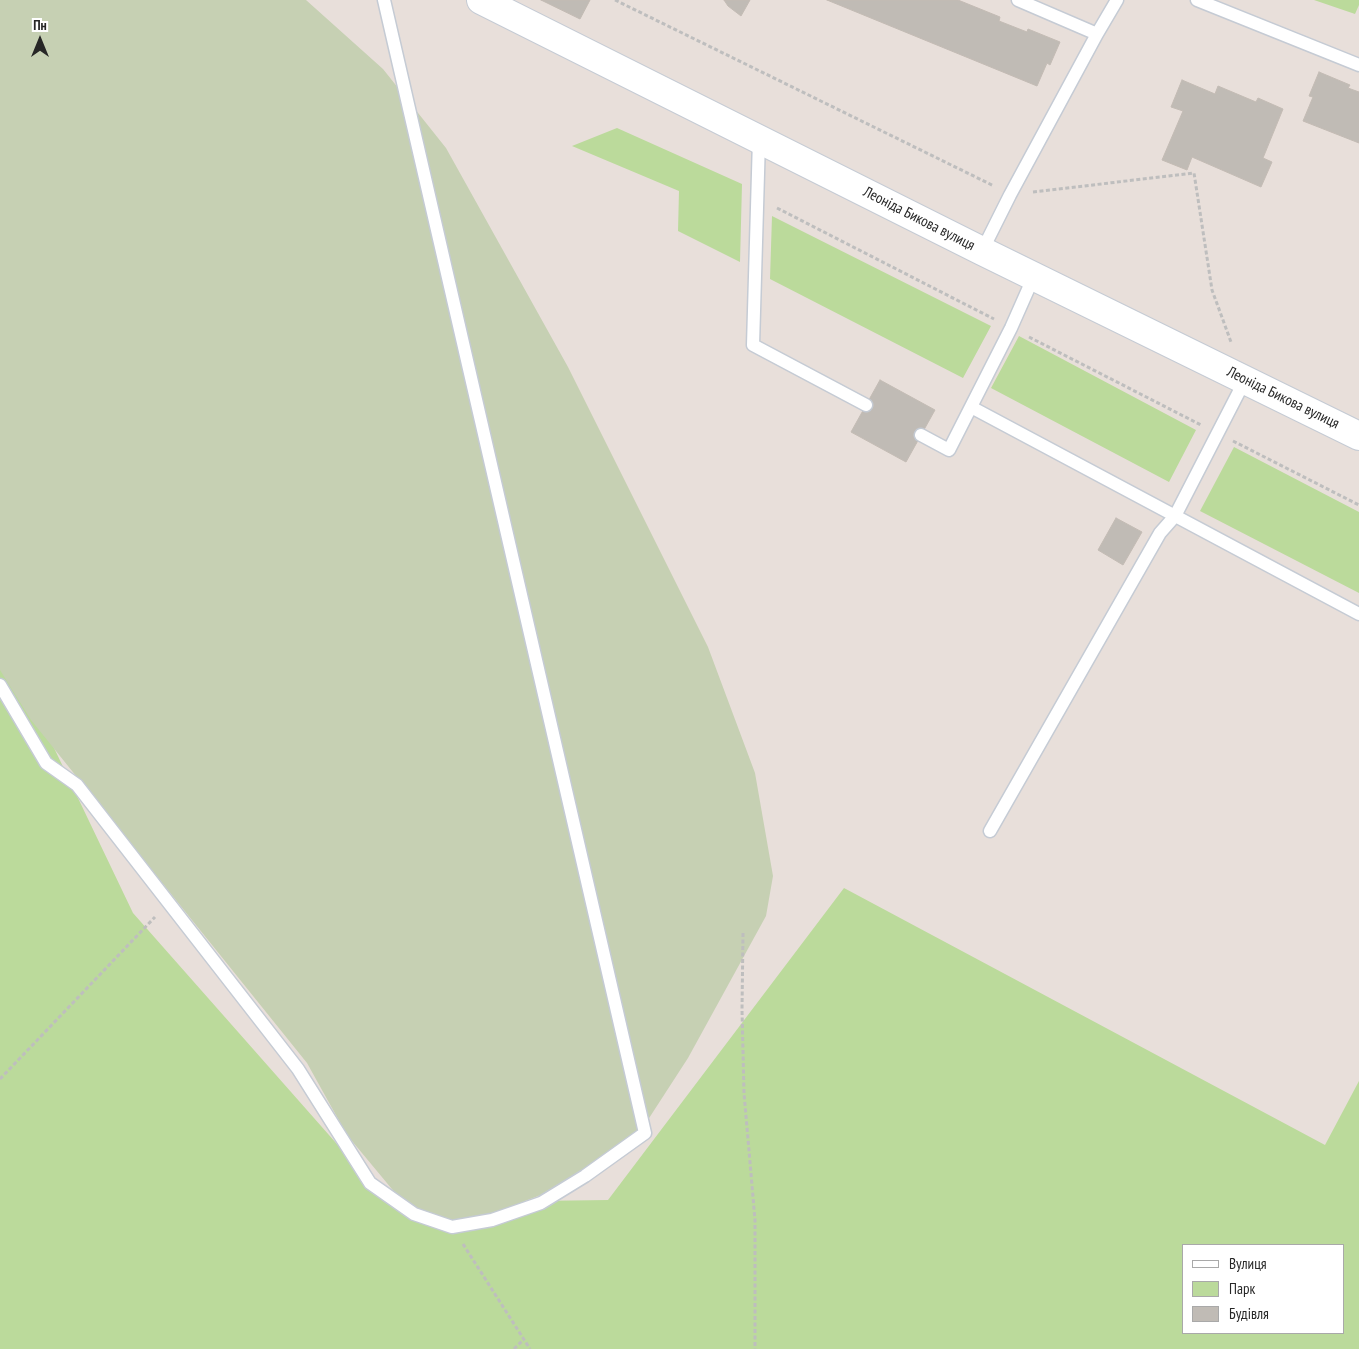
<!DOCTYPE html>
<meta charset="utf-8">
<style>
body{margin:0}
#map{position:relative;width:1359px;height:1349px;overflow:hidden;background:#e8dfda;font-family:"PT Sans Narrow",sans-serif}
canvas{display:block}
.legend{position:absolute;left:1182px;top:1244px;width:162px;height:90px;box-sizing:border-box;background:#fff;border:1px solid #a9a9a9;margin:0;padding:6px 9px;list-style:none;font-size:15px;color:#272727}
.legend li{display:flex;align-items:center;gap:10px;height:25px}
.legend b{width:25px;border:1px solid #a9a9a9}
.north{position:absolute;left:15px;top:15px;width:50px;height:50px;-webkit-text-stroke:4px #fff;paint-order:stroke;rotate:0deg;font-size:14px;font-weight:700;line-height:20px;text-align:center;color:#272727}
.north::after{content:'';display:block;margin:auto;width:18px;height:22px;background:#272727;clip-path:polygon(50% 0,100% 100%,50% 72%,0 100%)}
</style>
<div id="map">
<canvas width="1359" height="1349"></canvas>
<ul class="legend">
<li><b style="height:6px;background:#fff"></b>Вулиця</li>
<li><b style="height:14px;background:#bbda9b"></b>Парк</li>
<li><b style="height:14px;background:#c0bbb5"></b>Будівля</li>
</ul>
<div class="north">Пн</div>
</div>
<script>
const c = document.querySelector('canvas').getContext('2d');
c.lineJoin = 'round';
function paint(path, color) { c.fillStyle = color; c.fill(path, 'evenodd'); }
const toPath = rows => new Path2D(rows.map(r => 'M' + r).join(''));
function stroke(path, color, width, dash) { c.strokeStyle = color; c.lineWidth = width; c.lineCap = dash ? 'butt' : 'round'; c.setLineDash(dash || []); c.stroke(path); }
function label(font, color, halo, rows, align = 'center') {
  c.font = font + ' "PT Sans Narrow",sans-serif'; c.lineWidth = 5; c.setLineDash([]); c.textBaseline = 'middle'; c.strokeStyle = halo; c.fillStyle = color; for (const [text, x, y, turn = 0] of rows) {
    c.save(); c.translate(x, y); c.rotate((+turn || 0) * Math.PI / 180); c.textAlign = isNaN(turn) ? turn : align; if (halo) c.strokeText(text, 0, 0); c.fillText(text, 0, 0); c.restore();
  }
}
paint(toPath([
 [1314,0,1359,0,1359,5,1355,14],
 [617,128,742,184,740,262,678,231,679,191,572,146],
 [772,216,991,326,963,378,770,279],
 [1019,336,1196,430,1169,482,991,388],
 [1234,447,1359,512,1359,593,1200,511],
 [0,635,133,913,389,1203,608,1200,844,888,1325,1145,1359,1081,1359,1349,0,1349],
 [1183,1245,1343,1245,1343,1333,1183,1333]
]), '#bbda9b');
paint(toPath([
 [0,0,306,0,383,69,446,148,568,367,708,647,755,773,773,876,766,916,688,1058,642,1129,554,1190,496,1212,453,1221,411,1212,347,1135,307,1063,31,720,0,670]
]), '#c6d0b3');
const building = toPath([
 [541,0,590,0,580,19,541,0],
 [724,0,750,0,741,16,728,6,724,0],
 [827,0,958,0,1000,17,999,21,1027,32,1028,29,1060,42,1050,65,1047,63,1037,86,827,0],
 [1319,72,1350,85,1348,88,1359,92,1359,143,1303,121,1313,97,1309,96,1319,72],
 [1182,80,1215,94,1218,86,1256,102,1258,98,1283,109,1263,158,1272,162,1261,187,1192,157,1187,170,1162,160,1183,111,1171,107,1182,80],
 [880,380,935,410,906,462,851,432,880,380],
 [1116,518,1142,532,1123,565,1098,550,1116,518]
]);
paint(building, '#c0bbb5');
stroke(building, '#c3bbb4', 1);
const service = toPath([
 [1018,0,1097,34],
 [1197,0,1359,65],
 [759,139,753,345,866,405],
 [982,251,1010,195,1097,34,1117,0],
 [971,407,1359,614],
 [921,435,949,450,1011,328,1034,276],
 [0,685,46,763,77,785,298,1069,370,1183,414,1214,452,1227,492,1220,541,1203,585,1176,645,1133,384,0],
 [990,831,1160,533,1175,516,1245,380]
]);
const tertiary = toPath([
 [481,0,982,251,1359,436]
]);
stroke(service, '#c5cbd4', 15);
stroke(tertiary, '#c5cbd4', 30);
stroke(toPath([
 [615,0,994,186],
 [1033,192,1194,173,1212,290,1231,342],
 [777,208,994,319],
 [1029,337,1201,425],
 [1233,441,1359,505],
 [743,933,742,1010,744,1093,755,1220,755,1349],
 [0,1079,155,917],
 [463,1244,530,1349],
 [514,1349,524,1339]
]), '#bebebe', 3, [4, 2.5]);
stroke(service, '#fff', 12);
stroke(tertiary, '#fff', 28);
label('15px', '#272727', '#fff', [
 ["Леоніда Бикова вулиця",919,219,27],
 ["Леоніда Бикова вулиця",1283,398,26]
]);
</script>
